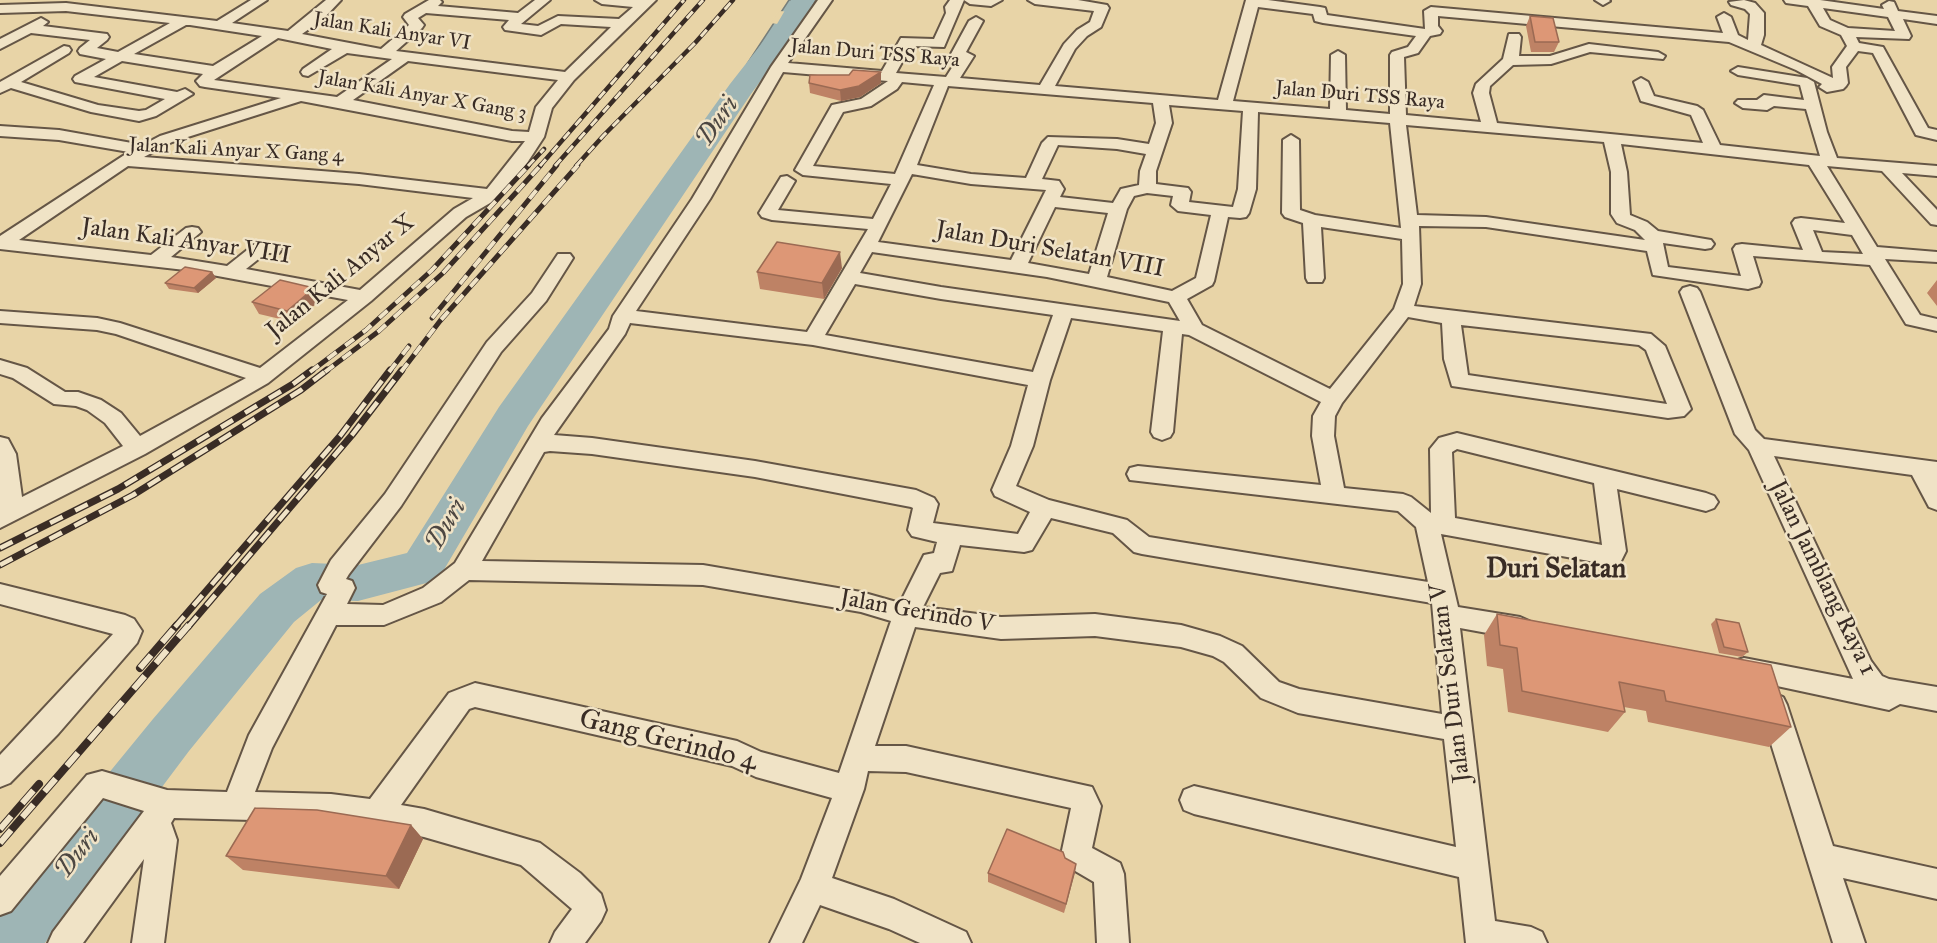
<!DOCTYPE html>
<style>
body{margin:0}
canvas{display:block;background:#e8d4a7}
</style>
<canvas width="1937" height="943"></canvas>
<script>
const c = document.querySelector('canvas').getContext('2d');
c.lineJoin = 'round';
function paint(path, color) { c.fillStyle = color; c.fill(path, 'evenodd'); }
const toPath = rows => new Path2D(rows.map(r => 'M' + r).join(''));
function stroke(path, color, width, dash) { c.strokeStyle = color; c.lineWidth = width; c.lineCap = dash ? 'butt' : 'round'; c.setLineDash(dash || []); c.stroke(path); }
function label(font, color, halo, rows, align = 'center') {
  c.font = font + ' "IM FELL Great Primer",serif'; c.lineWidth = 5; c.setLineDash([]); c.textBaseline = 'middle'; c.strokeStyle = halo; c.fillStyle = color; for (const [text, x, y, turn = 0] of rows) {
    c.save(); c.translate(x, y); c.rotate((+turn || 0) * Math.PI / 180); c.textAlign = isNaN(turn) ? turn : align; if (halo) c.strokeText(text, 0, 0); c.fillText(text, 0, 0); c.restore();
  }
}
const water = toPath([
 [789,0,815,0,774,67,747,64,789,0]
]);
paint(water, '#9eb5b5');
stroke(water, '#767e7b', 1.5);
paint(toPath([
 [779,11,805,13,794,26,770,23]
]), '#e8d4a7');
paint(toPath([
 [791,0,815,0,801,26,751,94,528,426,438,580,358,601,321,600,294,622,189,751,45,943,0,943,0,906,153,719,260,594,296,568,312,563,358,565,407,553,499,407,730,84,777,24,791,0]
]), '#9eb5b5');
const minor = toPath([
 [251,0,267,0,232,23,288,31,326,0,341,0,323,19,302,34,381,49,409,25,403,17,405,14,429,0,440,0,442,2,438,6,518,13,535,0,550,0,521,24,538,26,558,16,619,19,633,7,602,4,595,0,656,0,574,80,552,108,544,137,527,163,497,199,466,217,371,301,268,383,145,454,0,528,0,437,8,439,16,454,22,497,123,446,105,423,87,410,76,406,54,404,13,378,0,374,0,360,27,368,65,392,78,392,101,400,121,413,140,436,246,378,116,334,97,330,0,323,0,311,97,318,120,323,260,368,348,300,185,270,0,249,0,236,129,152,59,140,0,136,0,126,59,130,143,145,160,136,281,98,205,87,200,86,196,81,203,74,122,61,94,77,177,92,185,89,193,94,156,116,139,121,91,112,11,88,0,93,0,82,64,46,69,47,71,50,69,53,21,82,98,105,139,111,146,110,165,99,75,82,73,79,75,76,106,59,80,54,78,51,80,48,90,40,31,33,0,49,0,39,41,18,48,22,43,26,107,34,109,37,107,40,97,48,118,52,170,23,66,11,0,13,0,5,66,3,217,21,251,0],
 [426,13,509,20,503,27,505,30,541,35,561,24,611,27,565,72,396,51,422,28,424,25,418,18,426,13],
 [186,25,190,25,262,36,213,66,134,54,186,25],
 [278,38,332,49,303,69,301,72,303,75,308,76,347,53,392,59,337,97,214,80,278,38],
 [408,61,558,80,536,107,529,132,512,131,353,100,408,61],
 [301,101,512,141,525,141,487,189,359,174,144,157,172,142,301,101],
 [128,166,359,184,473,198,454,209,360,290,246,269,266,253,279,253,282,249,279,245,262,242,256,243,227,266,171,257,201,232,198,228,192,227,186,228,151,255,19,240,128,166],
 [818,0,832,0,788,63,882,71,901,38,934,39,946,13,945,7,950,0,1002,0,991,6,970,4,964,0,944,47,911,46,896,73,946,77,958,58,951,54,969,21,976,17,983,21,966,52,974,56,960,78,1040,85,1064,44,1077,30,1090,22,1094,11,1035,4,1028,0,1078,0,1107,5,1109,8,1101,27,1087,36,1075,49,1055,86,1218,100,1246,0,1268,0,1320,7,1325,8,1327,15,1425,29,1424,11,1431,7,1723,33,1717,17,1724,13,1731,17,1738,35,1748,40,1750,14,1745,9,1731,5,1729,2,1744,0,1755,3,1764,13,1764,35,1761,45,1833,78,1832,67,1847,46,1841,35,1820,26,1808,6,1786,3,1784,0,1820,0,1884,9,1882,5,1889,1,1894,2,1898,11,1937,16,1937,24,1903,19,1911,36,1909,39,1856,37,1859,43,1883,47,1928,128,1937,130,1937,140,1916,135,1873,53,1858,51,1846,67,1848,83,1846,86,1843,89,1827,92,1819,87,1822,84,1796,70,1729,42,1438,16,1438,26,1442,31,1440,34,1430,36,1418,53,1404,57,1406,115,1481,122,1473,93,1476,84,1503,59,1509,34,1519,34,1521,37,1519,56,1550,56,1589,44,1658,52,1665,56,1663,59,1590,52,1551,64,1513,65,1490,86,1489,93,1497,123,1703,143,1691,115,1641,101,1634,82,1641,78,1648,82,1654,96,1697,106,1703,110,1720,145,1820,156,1806,109,1774,106,1767,110,1743,108,1735,103,1738,100,1757,100,1764,95,1804,100,1800,85,1738,75,1731,71,1738,67,1807,78,1814,82,1827,132,1837,158,1937,166,1937,176,1902,173,1937,210,1937,225,1931,224,1882,171,1827,166,1877,247,1937,252,1937,262,1885,259,1920,315,1937,319,1937,331,1906,324,1870,265,1753,256,1761,282,1759,286,1748,289,1653,275,1647,251,1486,227,1419,226,1421,284,1414,306,1651,334,1665,346,1691,409,1684,416,1668,418,1452,386,1444,359,1442,323,1408,317,1342,403,1335,416,1334,436,1344,488,1403,494,1411,497,1431,513,1430,449,1439,438,1457,433,1706,493,1714,496,1718,502,1714,508,1706,511,1617,489,1626,551,1620,563,1611,565,1441,534,1458,607,1520,617,1529,621,1533,628,1529,635,1520,639,1460,628,1495,921,1531,927,1542,932,1547,943,1466,943,1459,877,1194,814,1184,810,1180,800,1184,790,1194,786,1456,847,1444,739,1298,713,1261,698,1224,662,1213,656,1181,647,1095,636,1001,639,915,627,875,746,906,746,1092,787,1101,806,1092,848,1120,863,1124,874,1129,943,1097,943,1094,882,1065,865,1061,855,1071,808,906,772,868,771,864,789,832,878,894,899,966,932,971,943,920,943,889,929,820,905,802,943,770,943,801,879,832,798,756,777,732,766,475,707,469,709,401,805,424,809,540,843,580,873,601,894,606,910,601,921,585,943,550,943,555,932,572,909,521,865,424,837,377,828,331,822,174,818,171,823,177,840,164,943,132,943,144,859,83,943,48,943,53,932,144,811,103,798,11,911,0,915,0,876,87,775,102,771,167,790,227,792,249,735,327,594,321,592,318,585,331,560,385,494,487,342,532,293,558,254,570,254,573,258,546,301,501,352,401,506,349,574,346,579,352,581,355,588,347,604,383,605,423,588,455,563,542,418,609,329,613,316,692,199,771,67,818,0],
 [1258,7,1313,14,1315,21,1323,23,1416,36,1408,47,1392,52,1390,55,1390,114,1346,110,1345,55,1338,51,1331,55,1330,109,1233,101,1258,7],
 [1823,8,1888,17,1895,31,1848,28,1830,20,1823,8],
 [783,72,888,81,861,99,832,105,795,170,803,175,891,184,873,219,778,210,795,181,787,176,781,177,759,213,762,217,772,220,868,229,807,332,636,311,710,199,783,72],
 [902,82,934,85,895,174,813,166,843,112,871,106,897,89,902,82],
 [948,86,1153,103,1156,123,1149,144,1117,139,1048,137,1042,143,1026,178,971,174,917,165,948,86],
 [1169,105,1243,111,1238,189,1233,207,1189,202,1191,192,1188,188,1156,184,1156,171,1172,123,1169,105],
 [1258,112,1390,123,1401,228,1315,215,1300,210,1299,140,1291,135,1283,140,1282,213,1285,217,1303,223,1306,278,1308,282,1322,282,1324,278,1321,227,1402,239,1403,284,1394,309,1330,389,1202,325,1187,299,1212,285,1214,281,1228,217,1240,218,1246,217,1249,213,1256,189,1258,112],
 [1406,125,1604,142,1611,172,1611,214,1617,223,1635,230,1645,240,1486,217,1417,215,1406,125],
 [1621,144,1809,165,1845,223,1801,218,1795,219,1792,223,1803,250,1742,244,1736,245,1733,249,1741,276,1668,267,1663,243,1705,249,1711,248,1714,244,1711,240,1705,239,1658,231,1647,222,1630,215,1627,172,1621,144],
 [1058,145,1117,149,1146,154,1140,171,1139,185,1121,189,1113,203,1060,197,1064,189,1059,181,1042,179,1058,145],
 [912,174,971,184,1046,190,1011,260,878,242,912,174],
 [1147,193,1173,196,1171,205,1178,211,1211,215,1196,278,1172,291,1107,277,1127,209,1134,196,1147,193],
 [1055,207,1108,213,1089,274,1028,263,1055,207],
 [1813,230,1852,235,1863,254,1822,252,1813,230],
 [872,252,1047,277,1169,302,1180,321,941,287,860,273,872,252],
 [855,284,941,299,1053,315,1033,372,825,335,855,284],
 [1071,318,1163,331,1151,432,1154,437,1162,440,1170,437,1173,432,1182,334,1189,335,1321,402,1313,416,1312,436,1321,485,1138,466,1130,468,1127,474,1130,480,1398,511,1416,527,1428,582,1149,537,1127,520,1049,500,1016,486,1033,446,1050,380,1071,318],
 [630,323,813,345,1028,385,1011,446,992,490,995,496,1030,512,1018,534,933,523,938,504,934,498,916,490,755,461,592,438,554,435,625,334,630,323],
 [1461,325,1639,345,1646,350,1667,404,1468,375,1461,325],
 [1457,449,1594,483,1602,545,1455,518,1452,452,1457,449],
 [550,451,592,454,755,477,911,507,913,508,908,530,912,536,937,542,934,553,924,555,900,603,861,592,703,565,482,561,544,452,550,451],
 [1051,518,1113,533,1134,552,1142,554,1432,603,1442,714,1299,689,1279,682,1242,646,1220,636,1181,625,1095,614,1001,617,923,607,940,573,952,571,960,545,1024,552,1032,550,1051,518],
 [469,580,703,585,861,612,891,621,839,773,761,752,737,741,475,683,449,693,370,799,331,794,255,792,272,748,336,625,384,625,441,602,469,580],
 [1595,0,1609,0,1610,1,1603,5,1595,0],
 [1690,286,1697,288,1700,292,1755,430,1764,439,1937,462,1937,510,1929,507,1912,475,1774,456,1871,661,1882,676,1889,679,1937,687,1937,711,1900,704,1889,710,1735,677,1731,669,1735,661,1744,658,1853,679,1749,450,1735,434,1680,292,1683,288,1690,286],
 [0,584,125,615,134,619,142,631,137,643,58,734,10,783,0,787,0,755,113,634,0,604,0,584],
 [1773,693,1783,697,1787,705,1833,846,1937,869,1937,899,1843,878,1865,943,1833,943,1759,705,1763,697,1773,693]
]);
stroke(minor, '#655646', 4);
paint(minor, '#f0e3c6');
const railFar3 = toPath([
 [528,166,544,149],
 [540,166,684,0],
 [555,166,703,0],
 [576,166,604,135,695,43,733,0]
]);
const railFar2 = toPath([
 [432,318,557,165],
 [310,372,366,330,432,270,529,165],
 [325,372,379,331,443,273,541,165],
 [389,372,409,346],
 [401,372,440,321,578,165]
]);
const railFar1 = toPath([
 [0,548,118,489,293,384,312,370],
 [0,565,133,495,301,390,327,370],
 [175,627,340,436,390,370],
 [188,627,352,435,402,370]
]);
const rail = toPath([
 [140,668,177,625],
 [0,829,39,784],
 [0,843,189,625]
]);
stroke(railFar3, '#392c25', 4.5);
stroke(railFar2, '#392c25', 5);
stroke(railFar1, '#392c25', 7);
stroke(rail, '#392c25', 8);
stroke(railFar3, '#f0e3c6', 3, [9]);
stroke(railFar2, '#f0e3c6', 4, [11]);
stroke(railFar1, '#f0e3c6', 4.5, [14]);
stroke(rail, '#f0e3c6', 6, [17]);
paint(toPath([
 [1530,16,1559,42,1554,52,1531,52,1526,26],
 [881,72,881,83,860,97,841,101,810,93,809,83,849,75],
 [842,268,824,299,760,289,757,272],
 [212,272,216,278,198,293,169,289,165,283],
 [1937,280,1937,306,1927,293],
 [321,300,293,322,259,314,252,302],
 [1497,614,1791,727,1769,747,1648,722,1646,711,1624,707,1625,712,1608,732,1508,712,1503,669,1487,666,1484,635],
 [1716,619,1748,652,1742,657,1719,653,1711,624],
 [411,825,423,839,399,889,243,870,226,856],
 [1065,858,1076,864,1064,913,988,882,988,873]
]), '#be8265');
paint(toPath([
 [881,72,881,83,860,97,841,101,840,90],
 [840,252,842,268,824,299,822,283],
 [212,272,216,278,198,293,194,288],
 [314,288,321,300,293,322,287,311],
 [411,825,423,839,399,889,386,876],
 [1076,864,1075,873,1064,913,1066,904]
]), '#9b6a53');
const building = toPath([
 [1530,16,1553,18,1559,42,1535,42,1530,16],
 [853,70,881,72,859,86,840,90,809,83,810,75,849,75,853,70],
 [777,242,840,252,822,283,757,272,777,242],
 [185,267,212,272,194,288,165,283,185,267],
 [280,280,314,288,287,311,252,302,280,280],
 [1497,614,1771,665,1791,727,1666,701,1664,691,1619,682,1625,712,1522,691,1517,648,1500,645,1497,614],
 [1716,619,1739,623,1748,652,1724,647,1716,619],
 [255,808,317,810,411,825,386,876,226,856,255,808],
 [1007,829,1063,852,1065,858,1076,864,1066,904,988,873,1007,829]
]);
paint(building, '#dd9776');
stroke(building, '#9b6a53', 1.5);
label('20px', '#392c25', '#f0e3c6', [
 ["Jalan Kali Anyar VI",392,32,9],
 ["Jalan Duri TSS Raya",875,54,5],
 ["Jalan Kali Anyar X Gang 3",422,96,10],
 ["Jalan Duri TSS Raya",1360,96,5],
 ["Jalan Kali Anyar X Gang 4",236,151,3]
]);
label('24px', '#392c25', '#f0e3c6', [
 ["Jalan Kali Anyar VIII",186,242,8],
 ["Jalan Duri Selatan VIII",1050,250,10],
 ["Jalan Kali Anyar X",341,277,-39],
 ["Jalan Jamblang Raya 1",1822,578,64],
 ["Jalan Gerindo V",917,612,10],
 ["Jalan Duri Selatan V",1451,683,-97]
]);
label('italic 26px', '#4d4742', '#f0e3c6', [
 ["Duri",718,122,-55],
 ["Duri",447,525,-59],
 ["Duri",78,854,-52]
]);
label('bold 27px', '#392c25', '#f0e3c6', [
 ["Duri Selatan",1556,570]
]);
label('28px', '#392c25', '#f0e3c6', [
 ["Gang Gerindo 4",668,741,14]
]);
</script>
